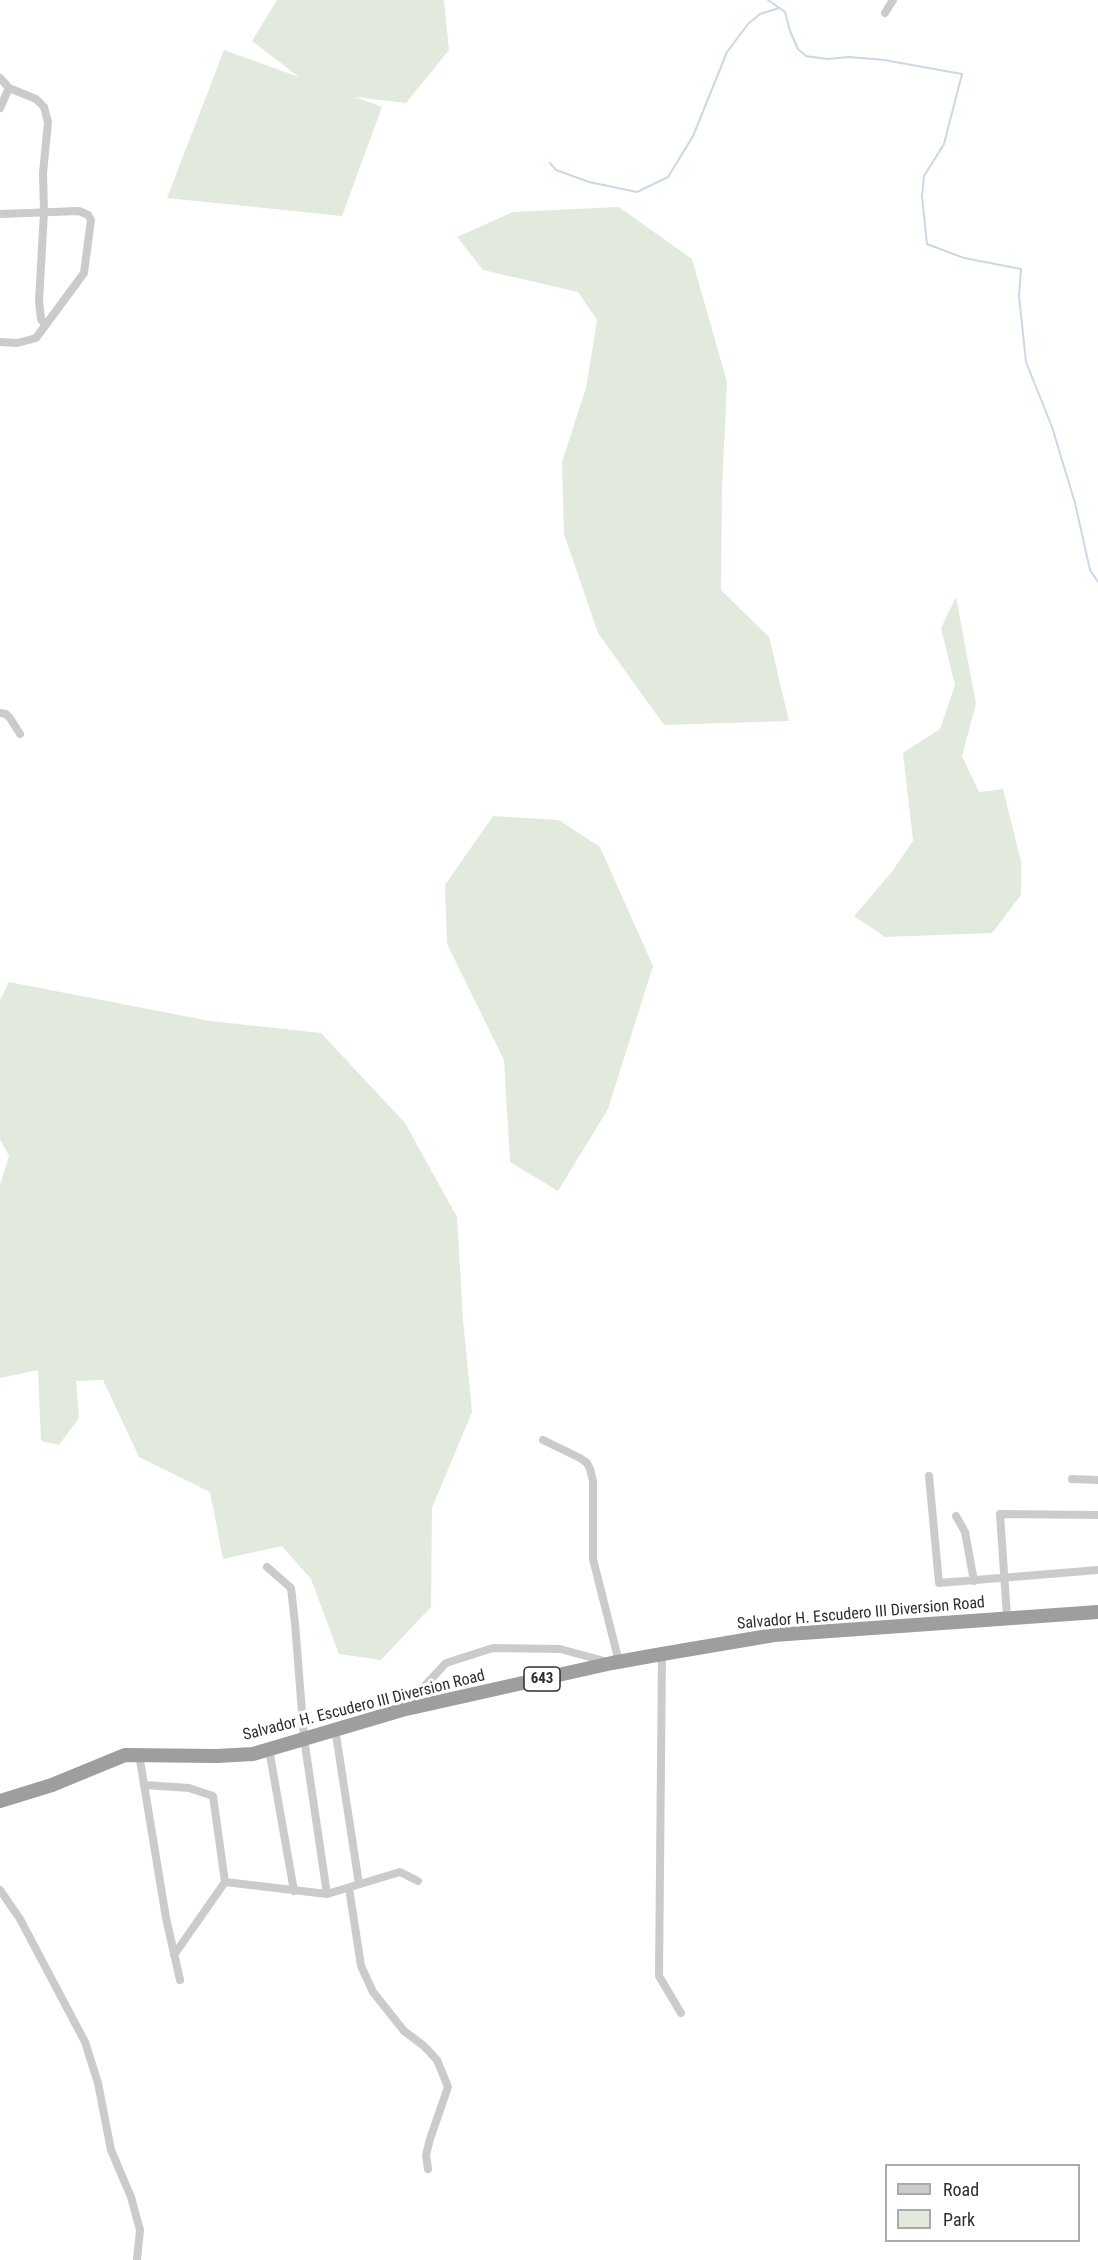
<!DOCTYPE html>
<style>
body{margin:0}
#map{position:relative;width:1098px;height:2260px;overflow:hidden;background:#fff;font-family:"Roboto Condensed",sans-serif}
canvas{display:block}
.legend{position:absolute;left:885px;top:2164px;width:195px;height:78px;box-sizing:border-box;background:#fff;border:2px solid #ababab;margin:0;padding:8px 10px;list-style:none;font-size:18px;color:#2e2e2e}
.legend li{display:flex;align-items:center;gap:12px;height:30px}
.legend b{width:30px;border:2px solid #ababab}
</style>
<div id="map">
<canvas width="1098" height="2260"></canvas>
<ul class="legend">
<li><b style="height:8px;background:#cbcbcb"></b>Road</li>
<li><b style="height:16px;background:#e2eadd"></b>Park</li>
</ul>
</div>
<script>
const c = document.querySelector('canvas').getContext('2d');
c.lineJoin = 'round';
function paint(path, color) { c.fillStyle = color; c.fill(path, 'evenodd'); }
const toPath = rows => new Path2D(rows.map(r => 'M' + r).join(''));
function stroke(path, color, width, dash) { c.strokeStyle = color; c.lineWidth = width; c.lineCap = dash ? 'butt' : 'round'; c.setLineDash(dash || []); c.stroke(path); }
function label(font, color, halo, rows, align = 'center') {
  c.font = font + ' "Roboto Condensed",sans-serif'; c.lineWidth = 6; c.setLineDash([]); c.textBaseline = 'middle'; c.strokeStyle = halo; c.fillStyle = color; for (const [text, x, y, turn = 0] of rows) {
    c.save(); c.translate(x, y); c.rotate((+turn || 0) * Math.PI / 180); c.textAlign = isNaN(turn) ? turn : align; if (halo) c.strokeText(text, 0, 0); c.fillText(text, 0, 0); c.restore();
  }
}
paint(toPath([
 [277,0,444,0,449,50,406,103,355,97,382,107,342,216,167,198,224,50,299,77,252,41],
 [619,207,692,259,727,382,722,488,721,590,769,637,789,721,664,725,598,633,564,534,562,462,586,388,597,320,578,292,483,270,457,237,513,212],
 [956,597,976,704,962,756,979,792,1003,789,1021,862,1021,895,992,933,885,937,854,916,891,873,913,841,903,753,940,729,955,685,941,628],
 [493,816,559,820,600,847,653,966,608,1109,558,1191,510,1162,504,1060,447,944,445,885],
 [9,982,210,1021,321,1033,405,1123,457,1217,463,1320,472,1412,432,1508,431,1607,381,1660,339,1654,311,1579,282,1546,223,1559,210,1492,139,1457,103,1380,76,1381,79,1418,59,1445,41,1441,38,1370,0,1378,0,1185,9,1156,0,1139,0,1000]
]), '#e2eadd');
stroke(toPath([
 [768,0,785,12,790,31,798,49,806,56,827,59,849,57,884,60,962,74,944,144,924,176,922,196,927,244,964,258,1021,269,1019,296,1026,362,1052,427,1075,503,1090,570,1098,582],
 [550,163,556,170,589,182,637,192,668,177,693,136,727,52,748,24,760,14,779,8]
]), '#cad8e8', 2);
stroke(toPath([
 [885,13,893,0],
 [0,78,9,88,36,99,44,107,48,122,43,173,44,212,39,301,41,319,45,325],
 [0,108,9,88],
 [0,214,79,211,88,215,91,220,84,273,36,338,17,343,0,342],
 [0,713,6,714,10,718,20,734],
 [543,1440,580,1458,587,1463,590,1469,593,1481,593,1559,619,1662],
 [929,1476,939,1583,1098,1570],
 [1072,1479,1098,1480],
 [956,1516,965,1532,974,1581],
 [267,1567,291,1588,295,1623,304,1738,327,1894],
 [1007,1617,1000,1514,1098,1515],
 [662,1654,659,1976,681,2013],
 [405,1707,446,1663,493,1648,560,1649,608,1662],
 [335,1728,359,1884],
 [269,1749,294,1891],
 [139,1754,166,1918,180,1980],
 [145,1785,189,1788,213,1796,225,1882,327,1894,400,1872,418,1881],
 [349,1888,361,1966,373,1992,404,2031,424,2046,437,2060,448,2087,430,2139,426,2155,428,2169],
 [0,1890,20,1919,85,2042,98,2083,111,2150,131,2197,140,2230,137,2260],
 [174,1955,225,1882]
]), '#cbcbcb', 8);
stroke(toPath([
 [0,1801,52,1785,125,1755,217,1756,253,1754,402,1710,612,1663,662,1654,774,1635,1098,1612]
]), '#9e9e9e', 14);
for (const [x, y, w] of [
 [542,1679,36]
]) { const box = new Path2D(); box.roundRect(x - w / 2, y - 12, w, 24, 4.5); c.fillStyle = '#fff'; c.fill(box); stroke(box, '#2e2e2e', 1.5); }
label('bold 15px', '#2e2e2e', null, [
 ["643",542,1679]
]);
label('16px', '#2e2e2e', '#fff', [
 ["Salvador H. Escudero III Diversion Road",861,1614,-5],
 ["Salvador H. Escudero III Diversion Road",364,1706,-14]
]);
</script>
